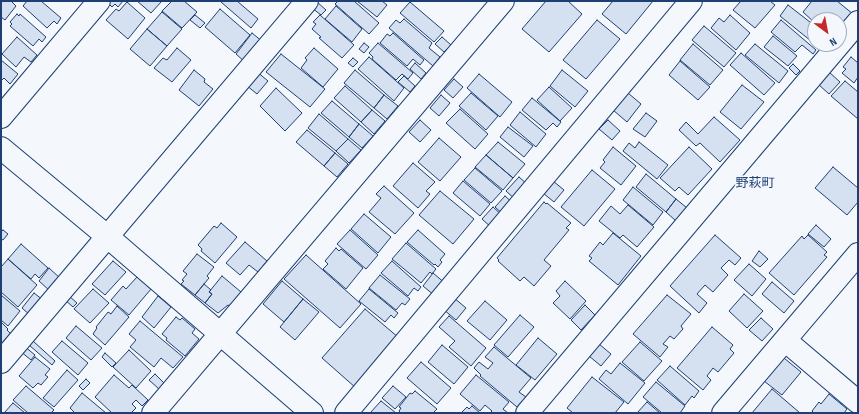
<!DOCTYPE html>
<meta charset="utf-8">
<style>
body{margin:0}
#map{position:relative;width:859px;height:414px;overflow:hidden;background:#f4f7fb;font-family:"Sofia Sans Condensed",sans-serif}
canvas{display:block}
.frame{position:absolute;inset:0;border:2px solid #1d3f73;pointer-events:none}
.north{position:absolute;left:807px;top:12px;width:40px;height:40px;box-sizing:border-box;background:#f4f7fb;border:1px solid #9eadc5;border-radius:50%;rotate:148deg;font-size:11px;font-weight:700;line-height:16px;text-align:center;color:#1d3f73}
.north::after{content:'';display:block;margin:auto;width:14px;height:18px;background:#c62828;clip-path:polygon(50% 0,100% 100%,50% 72%,0 100%)}
</style>
<div id="map">
<canvas width="859" height="414"></canvas>
<div class="frame"></div>
<div class="north">N</div>
</div>
<script>
const c = document.querySelector('canvas').getContext('2d');
c.lineJoin = 'round';
function paint(path, color) { c.fillStyle = color; c.fill(path, 'evenodd'); }
const toPath = rows => new Path2D(rows.map(r => 'M' + r).join(''));
function stroke(path, color, width, dash) { c.strokeStyle = color; c.lineWidth = width; c.lineCap = dash ? 'butt' : 'round'; c.setLineDash(dash || []); c.stroke(path); }
function label(font, color, halo, rows, align = 'center') {
  c.font = font + ' "Sofia Sans Condensed","Noto Sans JP",sans-serif'; c.lineWidth = 3; c.setLineDash([]); c.textBaseline = 'middle'; c.strokeStyle = halo; c.fillStyle = color; for (const [text, x, y, turn = 0] of rows) {
    c.save(); c.translate(x, y); c.rotate((+turn || 0) * Math.PI / 180); c.textAlign = isNaN(turn) ? turn : align; if (halo) c.strokeText(text, 0, 0); c.fillText(text, 0, 0); c.restore();
  }
}
const building = toPath([
 [1,1,11,1,16,6,5,20,1,17,1,1],
 [27,1,41,1,61,18,57,24,54,21,47,28,23,6,27,1],
 [110,1,123,1,118,7,115,4,112,7,108,3,110,1],
 [137,1,162,1,151,13,137,1],
 [172,1,184,1,197,12,182,28,162,11,172,1],
 [223,1,237,1,258,19,251,28,221,2,223,1],
 [338,1,354,1,379,23,369,34,335,4,338,1],
 [357,1,382,1,387,5,377,17,357,1],
 [546,1,568,1,582,14,549,52,522,29,546,1],
 [613,1,653,1,626,34,602,14,613,1],
 [741,1,770,1,775,5,755,28,733,10,741,1],
 [812,1,837,1,853,14,839,30,839,20,815,20,815,23,803,12,812,1],
 [127,2,145,18,128,39,106,20,116,9,119,11,127,2],
 [317,2,326,10,321,15,312,8,317,2],
 [410,2,444,31,434,42,400,13,410,2],
 [788,5,815,26,816,45,780,16,788,5],
 [336,6,362,29,352,42,325,19,336,6],
 [220,9,250,35,235,53,205,27,220,9],
 [162,12,182,29,167,46,147,29,162,12],
 [17,14,19,16,20,14,46,37,42,42,39,39,33,46,10,26,12,24,10,22,17,14],
 [195,15,205,23,200,28,190,20,195,15],
 [320,15,354,45,342,58,319,38,321,37,312,29,316,24,313,22,320,15],
 [730,15,750,33,736,50,711,28,719,18,724,22,730,15],
 [404,19,432,43,429,48,440,57,433,66,389,28,396,20,400,23,404,19],
 [597,20,620,39,586,79,563,60,597,20],
 [781,20,816,50,813,54,802,45,795,52,771,32,781,20],
 [704,26,736,53,724,67,692,40,704,26],
 [147,29,167,46,150,66,130,49,147,29],
 [252,33,263,42,246,63,236,54,252,33],
 [393,33,424,60,420,65,413,59,407,66,380,43,387,34,390,36,393,33],
 [773,36,797,56,788,66,764,47,773,36],
 [17,37,37,55,31,62,24,57,16,67,2,54,17,37],
 [442,37,451,45,444,52,435,44,442,37],
 [364,43,369,47,364,53,359,49,364,43],
 [378,43,413,73,408,79,402,74,396,80,372,59,373,57,369,53,378,43],
 [693,44,723,70,710,85,680,60,693,44],
 [755,44,788,71,779,83,745,55,755,44],
 [177,48,191,60,172,82,154,68,163,58,167,60,177,48],
 [314,48,338,69,323,87,301,68,307,60,305,58,314,48],
 [741,53,775,83,764,95,730,65,741,53],
 [281,54,325,89,310,107,266,72,281,54],
 [369,57,404,88,394,101,358,69,369,57],
 [851,57,858,63,858,77,854,83,842,73,846,69,843,67,851,57],
 [353,58,358,62,353,67,348,63,353,58],
 [1,60,18,74,10,84,4,78,1,81,1,60],
 [680,61,710,87,698,100,669,75,680,61],
 [415,63,426,73,421,79,410,69,415,63],
 [793,64,800,71,796,75,789,68,793,64],
 [194,70,205,79,204,82,213,89,199,106,179,90,194,70],
 [355,70,384,95,374,108,344,83,355,70],
 [562,70,588,91,575,107,550,86,562,70],
 [256,71,268,81,257,94,246,85,256,71],
 [829,72,840,82,829,94,818,84,829,72],
 [479,74,512,102,500,117,467,88,479,74],
 [404,76,415,86,410,92,398,82,404,76],
 [454,79,463,87,453,98,444,90,454,79],
 [845,81,858,92,858,119,831,96,845,81],
 [742,85,764,102,741,129,720,112,742,85],
 [345,86,372,110,361,122,334,98,345,86],
 [549,87,572,108,560,121,537,100,549,87],
 [276,88,302,113,285,131,260,106,276,88],
 [471,93,498,116,486,130,459,106,471,93],
 [628,93,641,104,627,122,613,110,628,93],
 [384,95,398,106,387,119,374,108,384,95],
 [441,95,450,103,439,116,430,108,441,95],
 [532,98,561,122,557,127,553,123,546,130,522,110,532,98],
 [332,101,359,124,349,137,321,113,332,101],
 [460,109,488,134,475,149,446,123,460,109],
 [372,110,385,121,374,134,361,122,372,110],
 [520,112,546,134,536,147,510,125,520,112],
 [646,113,657,121,645,137,633,129,646,113],
 [319,114,348,139,336,151,308,128,319,114],
 [714,117,740,140,720,162,700,143,696,146,679,130,686,122,698,134,714,117],
 [420,120,431,130,420,142,409,132,420,120],
 [608,120,620,131,612,140,599,129,608,120],
 [359,124,373,136,362,148,349,137,359,124],
 [508,127,533,146,524,157,500,137,508,127],
 [307,130,335,153,324,166,296,142,307,130],
 [439,138,461,157,440,181,418,162,439,138],
 [348,139,361,150,349,163,336,151,348,139],
 [498,142,525,164,513,178,486,155,498,142],
 [639,142,668,165,657,179,623,151,629,143,635,148,639,142],
 [613,147,636,166,621,185,600,168,605,162,603,160,613,147],
 [689,147,712,169,688,195,679,187,675,191,660,178,689,147],
 [335,153,348,164,337,177,324,166,335,153],
 [486,155,513,178,503,190,475,167,486,155],
 [413,163,435,182,426,191,430,194,418,208,393,186,413,163],
 [833,167,858,188,858,202,847,215,815,188,833,167],
 [475,168,502,191,491,203,464,180,475,168],
 [592,170,615,189,584,226,561,207,592,170],
 [646,174,676,199,666,212,636,187,646,174],
 [519,177,528,185,516,200,506,191,519,177],
 [463,181,490,204,480,216,453,193,463,181],
 [553,181,564,190,554,202,543,193,553,181],
 [384,186,414,213,395,234,369,212,381,198,376,194,384,186],
 [633,187,663,212,653,225,623,200,633,187],
 [440,191,474,219,453,244,419,215,440,191],
 [505,196,514,204,504,215,495,207,505,196],
 [676,199,687,208,676,221,666,212,676,199],
 [544,202,546,204,547,203,571,223,566,228,569,230,544,260,551,266,534,286,524,277,520,281,498,261,499,260,497,258,544,202],
 [628,205,654,227,637,247,623,235,620,238,599,221,611,206,620,214,628,205],
 [493,207,504,217,493,229,482,219,493,207],
 [364,214,391,237,378,253,351,229,364,214],
 [221,223,237,237,215,263,201,251,202,249,198,245,214,226,217,228,221,223],
 [816,225,831,239,824,247,808,234,816,225],
 [3,230,8,234,3,240,1,239,1,232,3,230],
 [350,230,378,255,366,269,337,244,350,230],
 [418,230,445,254,440,260,442,262,438,267,435,264,434,265,407,242,418,230],
 [613,233,641,256,618,285,589,261,592,258,589,256,600,242,603,245,613,233],
 [715,235,741,258,735,265,729,260,721,268,728,275,713,292,705,285,697,294,707,303,699,313,670,286,715,235],
 [808,235,827,252,824,255,827,257,794,295,769,273,802,236,804,239,808,235],
 [245,242,267,261,258,272,249,265,240,275,226,263,245,242],
 [406,243,436,269,432,274,430,272,421,283,392,259,406,243],
 [21,244,48,268,39,278,35,274,31,279,8,259,21,244],
 [336,248,339,251,341,249,363,268,346,289,323,269,328,264,325,261,336,248],
 [759,251,768,259,760,267,752,261,759,251],
 [197,254,214,267,207,276,209,278,195,295,181,284,184,281,182,280,187,274,183,271,197,254],
 [306,255,361,304,340,328,284,279,306,255],
 [8,259,37,285,18,307,1,292,1,267,8,259],
 [113,261,126,272,105,295,92,284,113,261],
 [392,261,421,287,418,291,414,288,408,296,381,273,392,261],
 [749,264,766,279,752,296,734,280,749,264],
 [49,268,61,279,50,291,39,281,49,268],
 [433,273,446,284,435,296,423,286,433,273],
 [380,275,410,299,405,305,402,303,396,310,369,288,380,275],
 [222,276,241,292,230,306,228,305,218,313,205,303,212,294,209,292,222,276],
 [137,277,151,289,129,315,111,300,123,286,126,289,137,277],
 [282,281,303,299,284,322,263,304,282,281],
 [565,281,586,301,570,319,553,303,560,296,556,291,565,281],
 [772,282,794,301,784,313,762,294,772,282],
 [204,284,211,290,209,292,212,294,205,303,195,295,204,284],
 [93,289,109,303,90,323,74,309,93,289],
 [369,289,398,313,394,318,391,315,385,322,359,301,369,289],
 [34,293,43,300,30,315,22,308,34,293],
 [744,294,763,311,747,328,729,311,744,294],
 [1,295,20,311,8,326,1,320,1,295],
 [68,295,77,303,73,307,64,299,68,295],
 [667,295,691,314,681,326,683,329,674,339,670,336,663,344,668,347,660,357,633,334,667,295],
 [158,296,171,307,154,328,142,317,158,296],
 [453,297,466,308,456,320,443,309,453,297],
 [303,299,319,312,295,340,280,327,303,299],
 [485,301,507,320,490,340,467,321,485,301],
 [585,305,595,315,581,330,571,320,585,305],
 [117,306,129,317,105,345,93,334,97,328,96,327,108,312,111,314,117,306],
 [365,309,399,338,356,388,322,358,365,309],
 [520,315,534,327,508,357,494,345,520,315],
 [449,316,486,348,471,366,449,347,455,341,439,327,449,316],
 [176,317,180,320,182,318,195,329,192,333,199,339,185,356,166,340,167,338,162,334,176,317],
 [761,318,773,329,762,341,749,330,761,318],
 [140,321,183,357,173,368,161,358,154,367,130,347,136,340,129,334,140,321],
 [1,322,8,329,7,330,12,335,1,348,1,322],
 [76,326,102,348,91,360,66,338,76,326],
 [712,327,733,345,730,349,734,353,718,372,713,368,707,376,711,380,703,390,677,368,712,327],
 [538,338,557,354,535,380,516,365,538,338],
 [33,341,55,361,52,365,29,345,33,341],
 [62,341,88,363,78,375,52,352,62,341],
 [640,342,662,361,644,381,622,362,640,342],
 [599,344,611,354,601,366,589,356,599,344],
 [442,345,468,367,454,384,428,362,442,345],
 [24,346,35,355,31,360,20,351,24,346],
 [494,347,531,378,519,392,526,397,517,407,480,376,481,375,474,368,479,362,488,369,493,363,485,357,494,347],
 [129,350,151,371,136,388,113,367,129,350],
 [105,353,116,363,112,367,102,357,105,353],
 [35,357,50,369,45,375,48,377,41,385,38,383,33,388,19,376,35,357],
 [784,358,801,372,782,395,764,381,784,358],
 [421,362,451,388,437,404,407,378,421,362],
 [620,363,645,383,628,404,599,379,606,370,611,374,620,363],
 [670,366,699,391,694,398,692,396,685,405,657,380,670,366],
 [67,370,78,380,54,407,43,398,67,370],
 [155,374,165,384,159,389,149,380,155,374],
 [114,375,129,388,132,385,148,400,142,406,136,400,132,404,136,408,131,413,112,413,95,397,114,375],
 [476,375,509,402,503,409,508,413,490,413,492,411,485,405,480,411,460,394,476,375],
 [592,377,624,402,615,413,573,413,567,408,592,377],
 [86,379,90,383,83,390,79,386,86,379],
 [656,382,685,406,680,413,662,413,643,397,656,382],
 [26,386,54,410,51,413,28,413,13,400,26,386],
 [393,386,406,397,395,409,382,398,393,386],
 [772,389,800,413,752,413,772,389],
 [415,391,437,409,433,413,401,413,399,411,401,408,399,407,410,393,412,394,415,391],
 [82,393,106,413,75,413,70,408,82,393],
 [829,394,847,409,844,413,814,413,812,411,819,402,821,404,829,394],
 [381,401,396,413,370,413,381,401],
 [647,402,660,413,637,413,647,402],
 [13,403,25,413,4,413,13,403],
 [472,406,480,413,461,413,467,407,469,409,472,406]
]);
paint(building, '#d5e0f0');
stroke(building, '#1d3f73', 1);
const minor = toPath([
 [1,117,99,1],
 [1,148,108,237,312,413],
 [786,341,858,402],
 [1,362,307,1],
 [153,413,503,1],
 [346,413,691,1],
 [527,413,858,22],
 [723,413,858,254]
]);
stroke(minor, '#1d3f73', 24);
stroke(minor, '#f4f7fb', 22);
label('13px', '#1d3f73', '#f4f7fb', [
 ["野萩町",755,184]
]);
</script>
